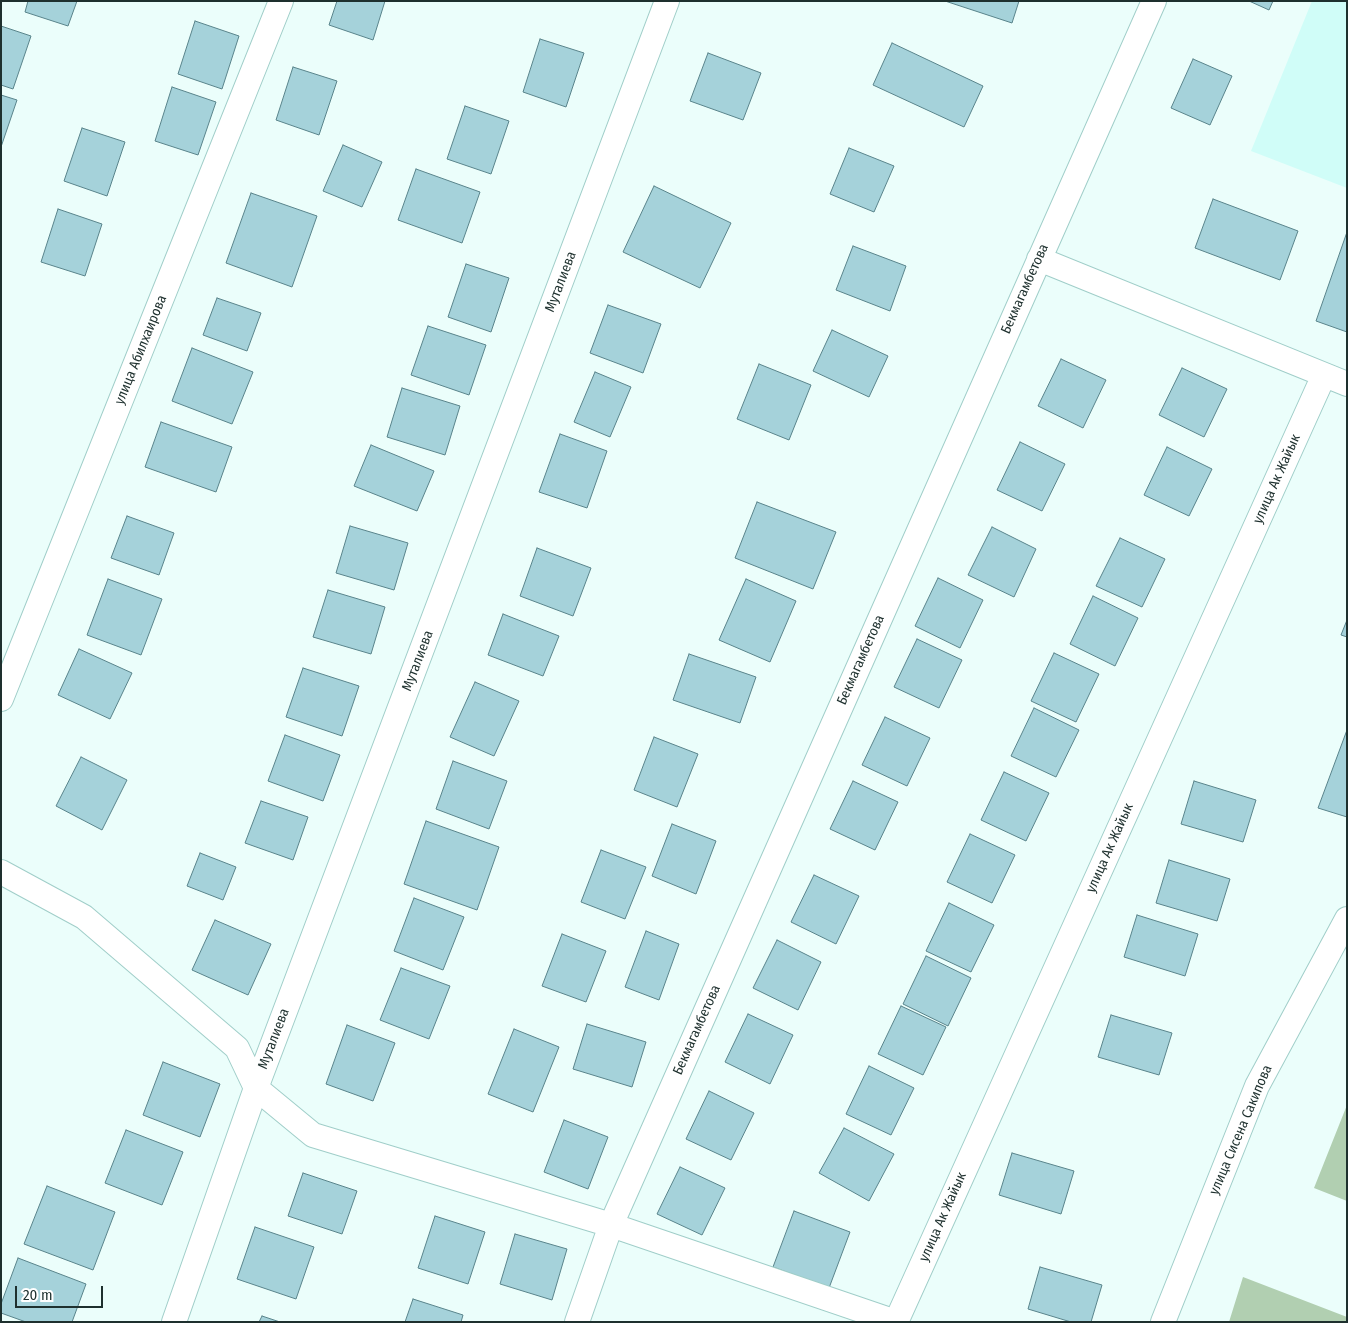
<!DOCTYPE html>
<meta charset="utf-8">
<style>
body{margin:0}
#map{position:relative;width:1348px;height:1323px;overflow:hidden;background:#ebfefb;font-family:"Fira Sans Condensed",sans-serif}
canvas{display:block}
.frame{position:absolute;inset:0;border:2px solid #1e302e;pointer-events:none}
.scale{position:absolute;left:15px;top:1286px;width:88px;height:22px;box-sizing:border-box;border:2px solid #1e302e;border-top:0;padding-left:6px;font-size:15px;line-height:18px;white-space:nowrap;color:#1e302e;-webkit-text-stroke:4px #fff;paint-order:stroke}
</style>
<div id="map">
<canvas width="1348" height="1323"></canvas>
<div class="frame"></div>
<div class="scale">20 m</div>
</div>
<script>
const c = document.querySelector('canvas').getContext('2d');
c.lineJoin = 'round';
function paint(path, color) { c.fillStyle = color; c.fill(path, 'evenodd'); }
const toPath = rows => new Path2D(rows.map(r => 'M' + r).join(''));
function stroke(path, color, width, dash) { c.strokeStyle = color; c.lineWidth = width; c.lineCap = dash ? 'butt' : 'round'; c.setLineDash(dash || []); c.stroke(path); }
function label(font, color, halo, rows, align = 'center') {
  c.font = font + ' "Fira Sans Condensed",sans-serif'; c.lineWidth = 4; c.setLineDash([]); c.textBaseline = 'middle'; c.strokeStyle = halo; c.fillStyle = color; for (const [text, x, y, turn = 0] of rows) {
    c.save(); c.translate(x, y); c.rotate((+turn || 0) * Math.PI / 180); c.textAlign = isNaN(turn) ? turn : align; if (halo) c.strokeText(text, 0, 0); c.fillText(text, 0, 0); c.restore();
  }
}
paint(toPath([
 [1312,1,1347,1,1347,188,1251,151]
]), '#d0fdf8');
paint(toPath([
 [1347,1105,1347,1201,1314,1188],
 [1243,1277,1347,1317,1347,1322,1229,1322]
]), '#b1cfb1');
const building = toPath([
 [28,1,77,1,68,26,25,12,28,1],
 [337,1,385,1,373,40,329,25,337,1],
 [945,1,1019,1,1012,23,945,1],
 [1249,1,1273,1,1269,10,1249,1],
 [195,21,239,36,222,89,178,74,195,21],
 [1,26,31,36,13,89,1,85,1,26],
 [540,39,584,53,566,107,523,92,540,39],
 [892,43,983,86,964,127,873,85,892,43],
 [708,53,761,73,743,120,690,101,708,53],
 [1193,59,1232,76,1210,125,1171,108,1193,59],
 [293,67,337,81,319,135,276,120,293,67],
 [172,87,216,102,198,155,155,141,172,87],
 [1,95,17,100,1,147,1,95],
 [465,106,509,121,491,174,447,159,465,106],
 [82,128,125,142,107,196,64,181,82,128],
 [343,145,382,162,362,207,323,191,343,145],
 [849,148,894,166,874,212,830,194,849,148],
 [416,169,480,192,462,243,398,220,416,169],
 [654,186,731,223,700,288,623,252,654,186],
 [251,193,317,216,292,287,226,263,251,193],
 [1213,199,1298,231,1280,280,1195,248,1213,199],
 [58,209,102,224,85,276,41,262,58,209],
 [1347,232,1347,332,1316,321,1347,232],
 [853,246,906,266,890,311,836,290,853,246],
 [466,264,509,278,491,332,448,317,466,264],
 [217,298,261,313,247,351,203,335,217,298],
 [608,305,661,324,643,373,590,353,608,305],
 [428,326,486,345,469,395,411,375,428,326],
 [832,330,888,356,869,397,813,371,832,330],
 [192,348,253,372,232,424,172,401,192,348],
 [1061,359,1106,380,1083,428,1038,406,1061,359],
 [759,364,811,385,789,440,737,419,759,364],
 [1182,368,1227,389,1204,437,1159,415,1182,368],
 [595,372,631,387,610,437,574,422,595,372],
 [402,388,460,406,445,455,387,437,402,388],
 [161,422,232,447,216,492,145,467,161,422],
 [560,434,607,451,587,508,539,492,560,434],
 [1020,442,1065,464,1042,511,997,490,1020,442],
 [371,445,434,471,417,511,354,486,371,445],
 [1167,447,1212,469,1189,516,1144,495,1167,447],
 [757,502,836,532,813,589,735,558,757,502],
 [127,516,174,533,159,575,111,558,127,516],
 [350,526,408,543,394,590,336,573,350,526],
 [992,527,1036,549,1014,597,968,575,992,527],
 [1120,538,1165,559,1142,607,1096,586,1120,538],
 [537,548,591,568,573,616,520,596,537,548],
 [938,578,983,600,960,648,915,626,938,578],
 [108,579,162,599,141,655,87,635,108,579],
 [746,579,796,601,770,662,719,640,746,579],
 [328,590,385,607,371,654,313,637,328,590],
 [1093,596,1138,618,1115,666,1070,644,1093,596],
 [503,614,559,636,543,676,488,655,503,614],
 [1347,620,1347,637,1341,635,1347,620],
 [917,639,962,660,939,708,894,687,917,639],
 [79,649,132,673,110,719,58,695,79,649],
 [1054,653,1099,674,1076,722,1031,701,1054,653],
 [689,654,756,677,740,723,673,700,689,654],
 [303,668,359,686,342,736,286,717,303,668],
 [475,682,519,701,494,756,450,737,475,682],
 [1034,708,1079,730,1056,777,1011,756,1034,708],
 [885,717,930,738,907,786,862,765,885,717],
 [1347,730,1347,817,1318,808,1347,730],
 [285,735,340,755,323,801,268,781,285,735],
 [654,737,698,754,677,807,634,790,654,737],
 [81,757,127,780,102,830,56,806,81,757],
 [453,761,507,781,489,829,436,809,453,761],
 [1004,772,1049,793,1026,841,981,820,1004,772],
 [853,781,898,802,875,850,830,829,853,781],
 [1194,781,1256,800,1243,842,1181,824,1194,781],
 [261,801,308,817,293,860,245,843,261,801],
 [426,821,499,847,477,910,404,884,426,821],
 [672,824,716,841,696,894,652,876,672,824],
 [970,834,1015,855,992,903,947,882,970,834],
 [601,850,646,867,625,919,581,902,601,850],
 [200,853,236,867,223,900,187,886,200,853],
 [1169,860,1230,879,1217,921,1156,903,1169,860],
 [814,875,859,896,836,944,791,922,814,875],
 [414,898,464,917,443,970,394,951,414,898],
 [949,903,994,925,971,972,926,951,949,903],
 [1137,915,1198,934,1185,976,1124,957,1137,915],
 [215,920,271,944,248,995,192,970,215,920],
 [646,931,679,944,659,1000,625,987,646,931],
 [562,934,606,951,586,1002,542,986,562,934],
 [777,940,821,962,798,1010,753,988,777,940],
 [926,956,971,978,948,1026,903,1004,926,956],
 [401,968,450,986,429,1039,380,1020,401,968],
 [901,1006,946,1027,923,1075,878,1054,901,1006],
 [748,1014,793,1035,770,1084,725,1062,748,1014],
 [1111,1015,1172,1033,1159,1075,1098,1057,1111,1015],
 [587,1024,646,1042,632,1087,573,1069,587,1024],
 [347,1025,395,1043,373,1101,326,1084,347,1025],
 [514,1029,559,1047,533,1112,488,1094,514,1029],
 [163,1062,220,1084,200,1137,143,1115,163,1062],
 [869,1066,914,1088,891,1135,846,1114,869,1066],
 [709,1091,754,1113,731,1160,686,1139,709,1091],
 [564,1120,608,1137,588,1189,544,1172,564,1120],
 [844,1128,894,1154,869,1201,819,1173,844,1128],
 [126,1130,183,1152,162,1205,105,1183,126,1130],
 [1012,1153,1074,1171,1061,1214,999,1195,1012,1153],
 [680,1167,725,1188,702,1235,657,1214,680,1167],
 [303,1173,357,1191,342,1234,288,1216,303,1173],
 [47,1186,115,1212,93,1270,24,1244,47,1186],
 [794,1211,850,1232,829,1288,773,1267,794,1211],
 [435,1216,485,1232,468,1284,418,1268,435,1216],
 [255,1227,314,1247,296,1299,237,1279,255,1227],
 [515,1234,567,1249,552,1300,500,1284,515,1234],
 [18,1258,86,1284,72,1322,26,1322,1,1313,1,1304,18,1258],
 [1040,1267,1102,1285,1091,1322,1071,1322,1028,1309,1040,1267],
 [413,1299,463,1315,461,1322,405,1322,413,1299],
 [262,1316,280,1322,259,1322,262,1316]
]);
paint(building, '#a5d2da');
stroke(building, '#59848b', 1);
const minor = toPath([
 [1039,259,1347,384],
 [1,699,281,1],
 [1,872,84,917,237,1048,256,1088,313,1135,611,1225,896,1322],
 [174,1322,256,1088,667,1],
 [577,1322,611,1225,1154,1],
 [896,1322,1324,375],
 [1163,1322,1257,1086,1347,919]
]);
stroke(minor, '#a0cec9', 26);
stroke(minor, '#fff', 24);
label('14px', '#1e302e', '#fff', [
 ["Муталиева",561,282,-69],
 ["Бекмагамбетова",1025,289,-66],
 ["улица Абилхаирова",141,350,-68],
 ["улица Ак Жайык",1277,479,-66],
 ["Бекмагамбетова",861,660,-66],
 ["Муталиева",418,661,-69],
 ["улица Ак Жайык",1110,848,-66],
 ["Бекмагамбетова",697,1030,-66],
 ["Муталиева",274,1039,-69],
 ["улица Сисена Сакипова",1241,1130,-67],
 ["улица Ак Жайык",943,1217,-66]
]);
</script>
